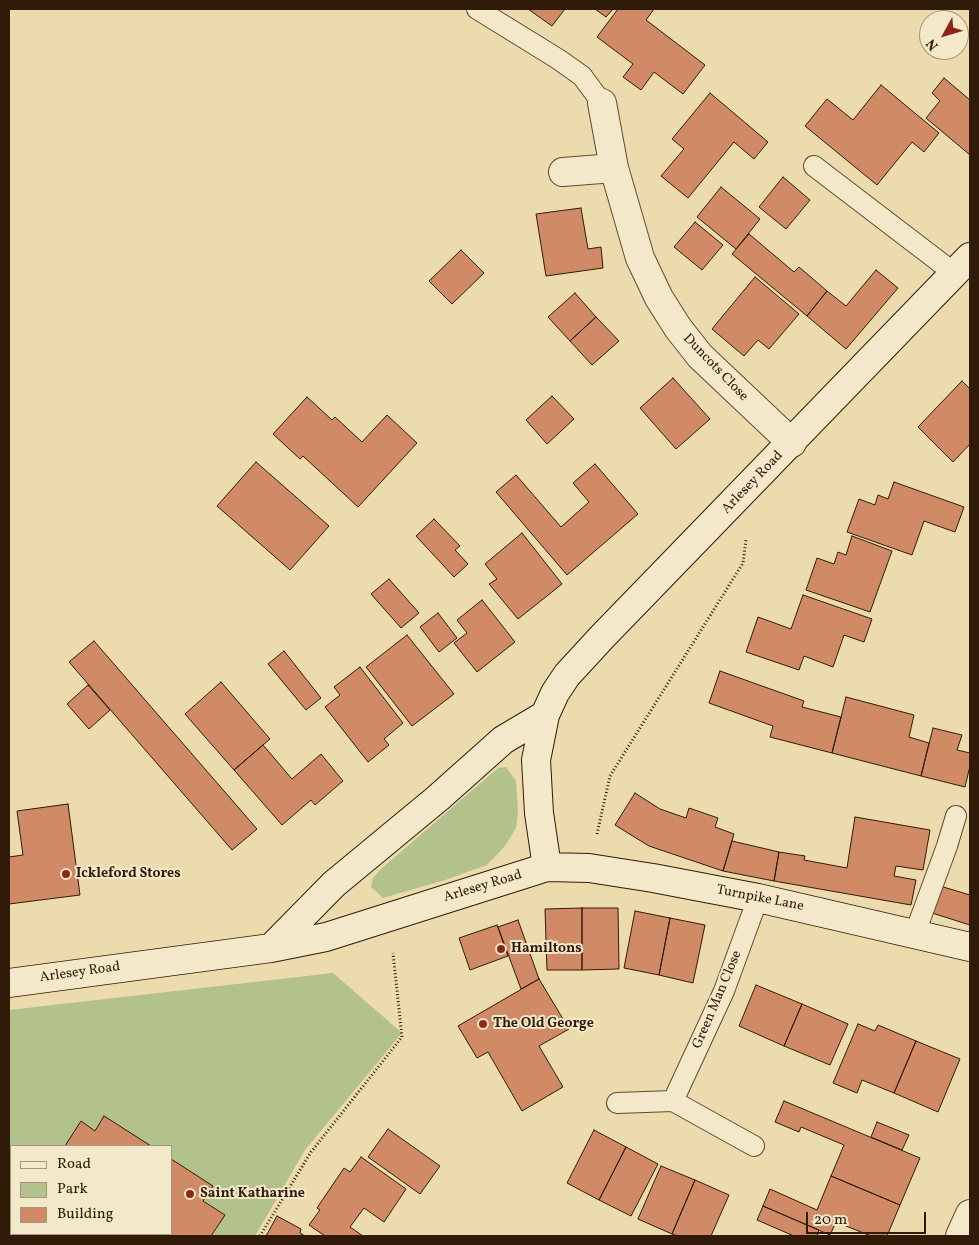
<!DOCTYPE html>
<style>
body{margin:0}
#map{position:relative;width:979px;height:1245px;overflow:hidden;background:#ecdbac;font-family:Vollkorn,serif}
canvas{display:block}
.frame{position:absolute;inset:0;border:10px solid #301b09;pointer-events:none}
.legend{position:absolute;left:10px;top:1145px;width:162px;height:90px;box-sizing:border-box;background:#f3e8c9;border:1px solid #a5967c;margin:0;padding:6px 9px;list-style:none;font-size:15px;color:#301b09}
.legend li{display:flex;align-items:center;gap:10px;height:25px}
.legend b{width:25px;border:1px solid #a5967c}
.north{position:absolute;left:919px;top:10px;width:50px;height:50px;box-sizing:border-box;background:#f3e8c9;border:1px solid #a5967c;border-radius:50%;rotate:231deg;font-size:14px;font-weight:700;line-height:20px;text-align:center;color:#301b09}
.north::after{content:'';display:block;margin:auto;width:18px;height:22px;background:#8f2418;clip-path:polygon(50% 0,100% 100%,50% 72%,0 100%)}
.scale{position:absolute;left:806px;top:1212px;width:120px;height:22px;box-sizing:border-box;border:2px solid #301b09;border-top:0;padding-left:6px;font-size:15px;line-height:18px;white-space:nowrap;color:#301b09;-webkit-text-stroke:4px #f3e8c9;paint-order:stroke}
</style>
<div id="map">
<canvas width="979" height="1245"></canvas>
<div class="frame"></div>
<ul class="legend">
<li><b style="height:6px;background:#f3e8c9"></b>Road</li>
<li><b style="height:14px;background:#b3c18d"></b>Park</li>
<li><b style="height:14px;background:#d08a65"></b>Building</li>
</ul>
<div class="north">N</div>
<div class="scale">20 m</div>
</div>
<script>
const c = document.querySelector('canvas').getContext('2d');
c.lineJoin = 'round';
function paint(path, color) { c.fillStyle = color; c.fill(path, 'evenodd'); }
const toPath = rows => new Path2D(rows.map(r => 'M' + r).join(''));
function stroke(path, color, width, dash) { c.strokeStyle = color; c.lineWidth = width; c.lineCap = dash ? 'butt' : 'round'; c.setLineDash(dash || []); c.stroke(path); }
function label(font, color, halo, rows, align = 'center') {
  c.font = font + ' Vollkorn,serif'; c.lineWidth = 4; c.setLineDash([]); c.textBaseline = 'middle'; c.strokeStyle = halo; c.fillStyle = color; for (const [text, x, y, turn = 0] of rows) {
    c.save(); c.translate(x, y); c.rotate((+turn || 0) * Math.PI / 180); c.textAlign = isNaN(turn) ? turn : align; if (halo) c.strokeText(text, 0, 0); c.fillText(text, 0, 0); c.restore();
  }
}
paint(toPath([
 [506,767,516,781,518,811,516,828,505,846,487,865,445,880,383,898,371,887,373,878,381,869,498,768],
 [333,973,402,1033,305,1150,255,1236,124,1236,120,1234,171,1234,171,1146,11,1146,11,1192,9,1190,9,1010]
]), '#b3c18d');
const building = toPath([
 [528,9,565,9,552,26,528,9],
 [595,9,613,9,606,17,595,9],
 [618,9,654,9,646,20,705,65,683,94,654,72,641,90,623,77,633,64,597,37,618,9],
 [944,78,970,100,970,155,926,118,940,101,932,93,944,78],
 [881,85,939,133,924,152,912,142,877,185,805,126,827,99,853,120,881,85],
 [710,93,768,142,754,159,734,142,688,198,661,176,684,149,672,139,710,93],
 [783,177,810,200,786,229,759,207,783,177],
 [721,187,760,219,736,249,697,217,721,187],
 [581,208,588,249,601,247,603,268,546,276,536,214,581,208],
 [695,222,723,245,702,270,674,247,695,222],
 [749,234,794,272,799,267,827,291,807,316,732,254,749,234],
 [461,250,484,273,452,304,429,281,461,250],
 [876,270,898,288,846,349,807,316,827,291,846,306,876,270],
 [755,277,799,314,769,349,758,340,744,356,712,329,755,277],
 [575,293,596,317,570,341,548,317,575,293],
 [596,317,619,341,592,365,570,341,596,317],
 [673,378,710,419,676,449,640,408,673,378],
 [962,381,970,389,970,444,953,462,918,427,962,381],
 [552,396,574,419,547,444,526,420,552,396],
 [307,397,332,420,335,417,362,442,387,415,417,443,358,507,303,456,300,459,273,434,307,397],
 [256,462,329,526,290,570,217,506,256,462],
 [595,464,638,514,567,575,496,492,516,475,561,527,589,502,573,483,595,464],
 [894,482,964,507,955,532,924,521,912,555,847,532,859,499,875,505,878,495,888,499,894,482],
 [434,519,460,546,455,550,468,564,454,577,416,536,434,519],
 [522,533,562,584,518,619,489,584,497,579,485,564,522,533],
 [852,536,892,551,870,612,806,590,817,558,834,564,838,552,846,555,852,536],
 [389,579,419,613,401,628,371,594,389,579],
 [803,595,872,619,864,642,844,635,833,667,804,656,799,670,746,652,758,617,791,629,803,595],
 [482,600,515,642,477,672,454,643,467,633,457,620,482,600],
 [438,613,457,638,439,652,420,627,438,613],
 [407,635,454,694,412,726,366,667,407,635],
 [94,641,257,829,232,850,69,662,94,641],
 [284,651,321,698,306,710,268,664,284,651],
 [360,667,403,723,384,739,389,745,368,762,325,707,340,695,334,687,360,667],
 [720,671,804,701,802,707,841,717,832,753,770,737,773,726,709,703,720,671],
 [221,682,270,739,234,770,185,714,221,682],
 [88,685,110,710,89,729,67,704,88,685],
 [846,697,914,715,909,737,929,743,921,776,832,753,846,697],
 [933,728,962,735,957,750,970,753,970,766,965,787,921,776,933,728],
 [263,745,292,779,321,754,343,781,315,805,311,800,282,825,234,770,263,745],
 [635,793,660,809,686,818,689,808,718,818,715,827,734,834,723,871,649,846,615,825,635,793],
 [68,804,80,895,9,904,9,857,23,855,17,811,68,804],
 [855,817,930,830,923,870,896,866,894,876,916,880,911,905,774,881,779,852,805,856,804,860,847,868,855,817],
 [732,841,779,852,774,881,723,871,732,841],
 [940,886,970,895,970,925,932,913,940,886],
 [582,908,618,908,619,969,582,970,582,908],
 [582,908,582,970,547,970,545,909,582,908],
 [635,911,670,918,659,975,624,968,635,911],
 [670,918,705,925,693,983,659,975,670,918],
 [518,920,539,979,521,989,498,927,518,920],
 [497,925,508,956,470,970,459,938,497,925],
 [539,979,569,1029,539,1046,563,1087,522,1111,488,1052,477,1058,458,1026,539,979],
 [756,985,802,1004,784,1046,739,1026,756,985],
 [802,1004,848,1024,830,1065,784,1046,802,1004],
 [858,1024,875,1031,878,1025,916,1041,894,1093,862,1080,857,1093,833,1083,858,1024],
 [916,1041,960,1059,938,1112,894,1093,916,1041],
 [784,1101,920,1158,900,1205,831,1176,844,1145,801,1127,799,1132,775,1122,784,1101],
 [104,1116,151,1146,65,1146,81,1121,95,1131,104,1116],
 [877,1122,909,1135,902,1150,871,1137,877,1122],
 [388,1129,440,1166,420,1194,368,1157,388,1129],
 [594,1130,626,1147,599,1200,567,1183,594,1130],
 [626,1147,658,1164,631,1216,599,1200,626,1147],
 [361,1157,406,1189,384,1222,364,1208,350,1227,363,1236,325,1236,309,1225,320,1210,317,1208,344,1168,350,1172,361,1157],
 [171,1159,213,1186,203,1201,225,1215,211,1236,142,1236,138,1234,171,1234,171,1159],
 [661,1166,695,1180,672,1234,638,1219,661,1166],
 [831,1176,900,1205,887,1236,871,1236,836,1222,830,1235,763,1206,770,1189,817,1210,831,1176],
 [695,1180,729,1195,711,1236,678,1236,672,1234,695,1180],
 [763,1206,819,1230,817,1236,794,1236,757,1220,763,1206],
 [277,1216,301,1229,300,1233,305,1236,266,1236,277,1216]
]);
paint(building, '#d08a65');
stroke(building, '#301b09', 1);
const lane = toPath([
 [477,9,558,59,582,76,602,103],
 [814,166,954,273],
 [915,933,947,846,956,816],
 [673,1101,724,991,758,898],
 [617,1103,673,1101,754,1146]
]);
const street = toPath([
 [614,168,640,258,659,298,678,328,700,356,792,443],
 [563,172,614,168,602,103],
 [960,1236,970,1214]
]);
const secondary = toPath([
 [547,867,539,813,536,760,545,715,555,693,567,675,602,637,970,257],
 [271,948,334,884,438,798,503,740,545,715],
 [9,983,271,948,326,937,547,867,589,868,653,878,758,898,970,947]
]);
stroke(lane, '#5f4b32', 22);
stroke(street, '#5f4b32', 30);
stroke(secondary, '#301b09', 30);
stroke(toPath([
 [597,834,610,776,743,563,746,540],
 [260,1236,311,1152,402,1037,393,953]
]), '#301b09', 3, [1, 2.5]);
stroke(lane, '#f3e8c9', 20);
stroke(street, '#f3e8c9', 28);
stroke(secondary, '#f3e8c9', 28);
for (const [x, y, r, color] of [
 [66,874,5,"#8f2418"],
 [501,949,5,"#8f2418"],
 [483,1024,5,"#8f2418"],
 [190,1194,5,"#8f2418"]
]) { const dot = new Path2D(); dot.arc(x, y, r, 0, 2 * Math.PI); c.fillStyle = color; c.fill(dot); stroke(dot, '#f3e8c9', 2); }
label('14px', '#301b09', '#f3e8c9', [
 ["Duncots Close",715,368,46],
 ["Arlesey Road",753,483,-46],
 ["Arlesey Road",483,887,-17],
 ["Turnpike Lane",760,899,11],
 ["Arlesey Road",80,973,-8],
 ["Green Man Close",718,1000,-67]
]);
label('bold 14px', '#301b09', '#f3e8c9', [
 ["Ickleford Stores",76,874],
 ["Hamiltons",511,949],
 ["The Old George",493,1024],
 ["Saint Katharine",200,1194]
], 'left');
</script>
